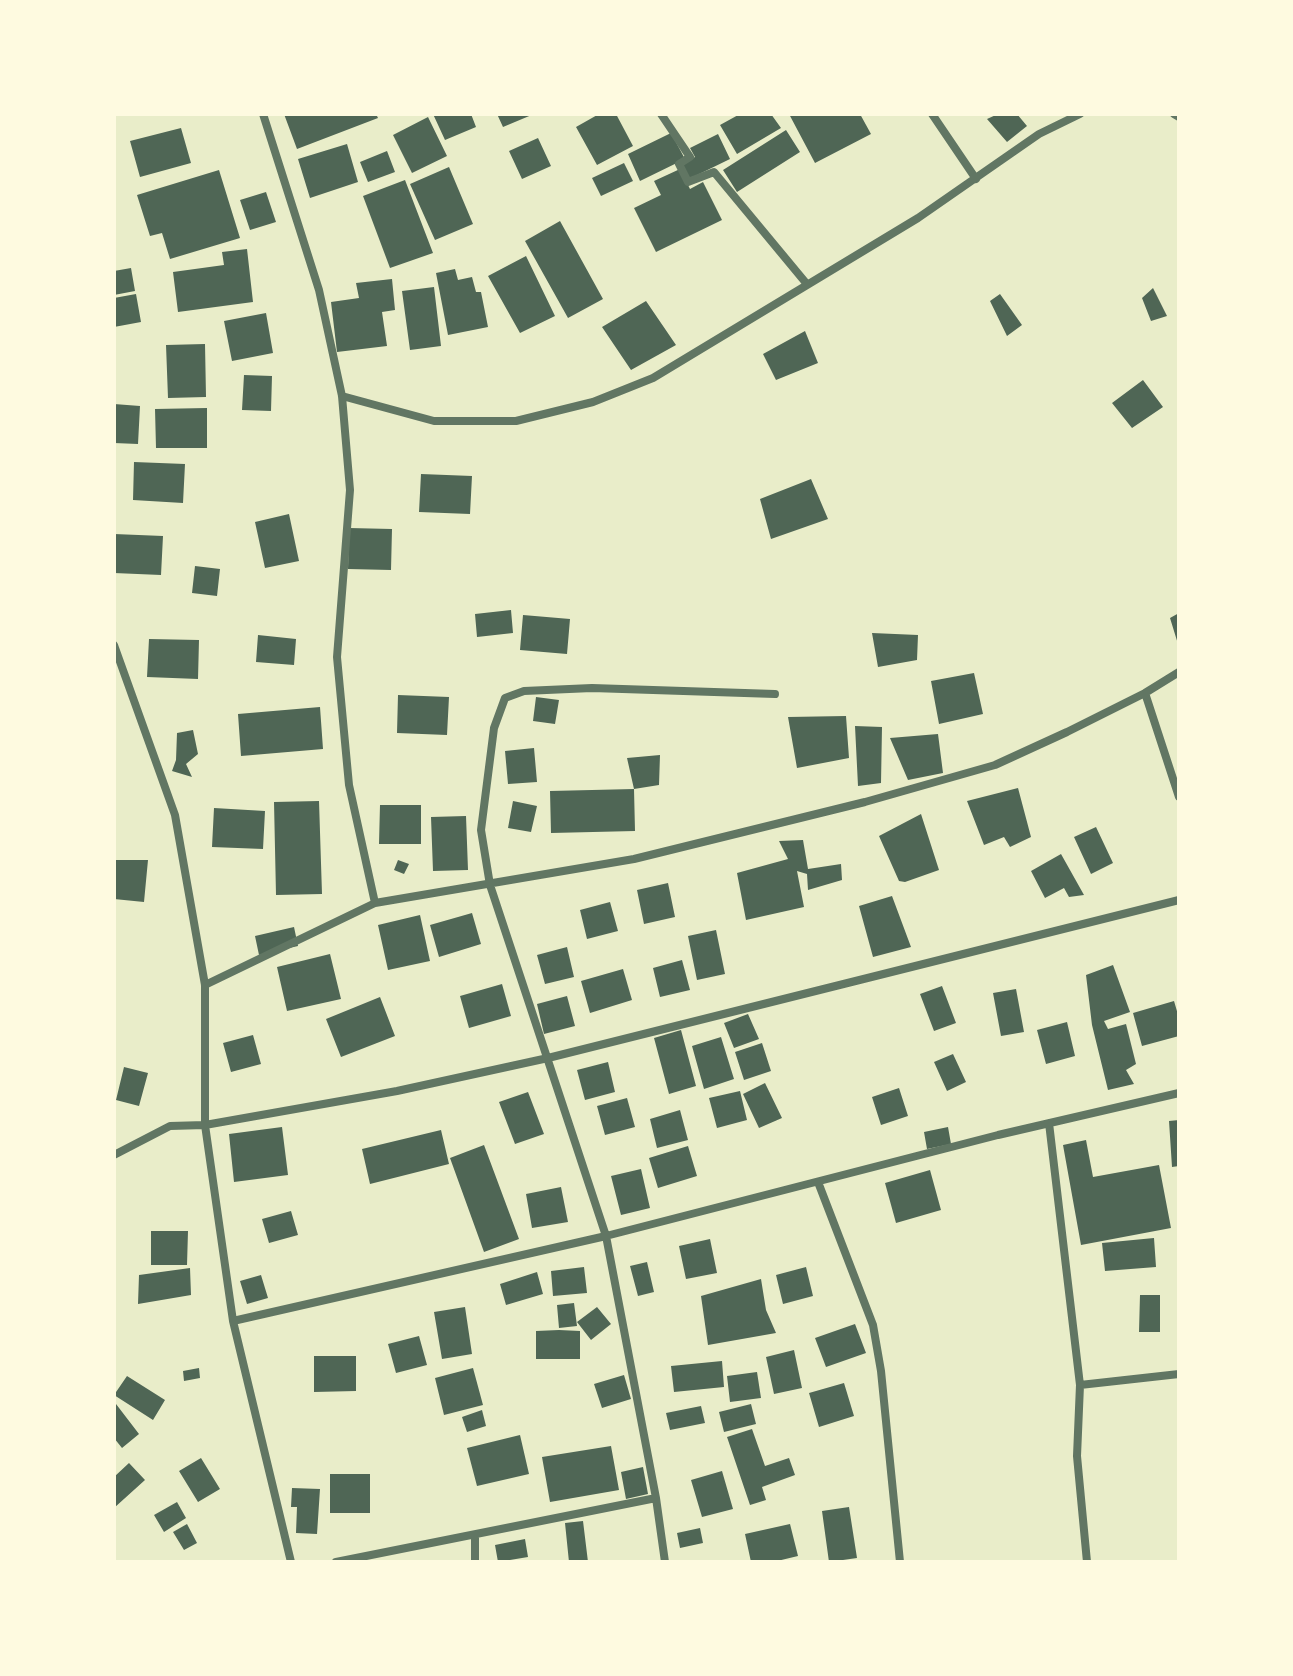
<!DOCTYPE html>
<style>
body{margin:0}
#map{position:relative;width:1293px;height:1676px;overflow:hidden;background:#e9edc9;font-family:"Alegreya Sans",sans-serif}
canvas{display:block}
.frame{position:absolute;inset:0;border:116px solid #fefae0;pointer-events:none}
</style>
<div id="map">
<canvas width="1293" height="1676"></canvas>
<div class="frame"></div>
</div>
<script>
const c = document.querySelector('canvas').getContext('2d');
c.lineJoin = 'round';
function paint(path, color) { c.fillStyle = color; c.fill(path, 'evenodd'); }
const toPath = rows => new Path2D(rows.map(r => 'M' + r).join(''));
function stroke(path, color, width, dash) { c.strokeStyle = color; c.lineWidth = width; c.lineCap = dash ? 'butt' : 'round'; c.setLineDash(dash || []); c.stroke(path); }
paint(toPath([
 [284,114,376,114,378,118,297,149],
 [433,114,471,114,476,127,445,140],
 [497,114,534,114,503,127],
 [599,114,616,114,633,146,597,165,576,127],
 [740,114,771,114,781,128,737,154,720,125],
 [789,114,860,114,871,134,815,163],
 [998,114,1017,114,1027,126,1007,142,987,119],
 [428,117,447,156,412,173,393,135],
 [181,128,191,163,140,177,130,141],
 [786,130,800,152,737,192,723,170],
 [671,133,685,159,640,181,628,154],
 [718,134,730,159,689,179,682,164,695,157,690,148],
 [538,138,551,166,522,179,509,151],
 [347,144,358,182,310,198,298,159],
 [387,151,395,172,368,182,360,162],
 [624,163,633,181,601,196,592,178],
 [449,167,473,224,435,240,410,184],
 [680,169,690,189,703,182,722,220,656,252,634,208,661,195,654,181],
 [219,170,240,238,170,259,162,233,150,236,137,195],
 [405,180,433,253,390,268,363,196],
 [266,192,276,222,250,230,240,200],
 [560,221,603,299,568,318,525,241],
 [247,249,253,302,178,312,173,272,224,265,222,252],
 [526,256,555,316,520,333,488,276],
 [131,268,135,291,114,295,114,271],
 [455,269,458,280,472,277,476,292,481,292,488,327,448,335,436,273],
 [392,279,395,310,382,312,387,346,337,352,331,302,359,298,356,283],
 [434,287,441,346,410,350,402,291],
 [1153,288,1167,316,1151,321,1142,298],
 [136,294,141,322,114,327,114,298],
 [1000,294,1022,325,1007,336,990,301],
 [646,301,676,345,631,370,602,327],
 [266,313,273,353,232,361,224,321],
 [805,331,818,363,776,380,763,354],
 [205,344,206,397,168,398,166,345],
 [244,375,272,376,271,411,242,410],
 [1143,380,1163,407,1132,428,1112,403],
 [114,404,140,406,138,444,114,443],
 [207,408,207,448,156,448,155,409],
 [134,462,185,464,183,503,133,500],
 [421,474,472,476,470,514,419,512],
 [811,479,828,519,771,539,760,499],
 [289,514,299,561,265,568,255,522],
 [349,528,392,529,391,570,348,569],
 [114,534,163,536,161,575,114,573],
 [195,566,220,569,217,596,192,593],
 [511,610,513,633,477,637,475,614],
 [1179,613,1179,644,1178,644,1170,618],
 [523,615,570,619,567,654,520,650],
 [872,633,918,635,917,660,878,667],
 [258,635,296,639,294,665,256,662],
 [149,639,199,640,198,679,147,677],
 [974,673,983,714,939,724,931,681],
 [398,695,449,697,447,735,397,733],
 [536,697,559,700,555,724,533,721],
 [320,707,323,749,241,756,238,714],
 [846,716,849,758,797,768,788,717],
 [855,726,882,727,881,783,858,786],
 [193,730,198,754,186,764,192,777,172,771,176,760,177,733],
 [938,734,943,773,908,780,890,738],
 [534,748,537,782,508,784,505,751],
 [660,755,659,785,634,789,627,758],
 [1018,788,1031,837,1010,847,1004,837,984,845,967,801],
 [634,789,635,831,551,833,550,791],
 [319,801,322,894,276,895,274,802],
 [513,801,537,806,531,832,508,828],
 [380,805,421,805,421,844,379,844],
 [214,808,265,811,263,849,212,847],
 [921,814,939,870,905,882,899,881,879,836],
 [466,816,468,870,433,871,431,817],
 [1096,827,1113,863,1091,874,1074,837],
 [803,840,808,869,841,864,842,880,808,890,807,874,797,871,804,907,746,920,737,873,788,859,779,841],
 [1061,854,1084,895,1069,897,1064,888,1045,898,1031,871],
 [114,860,148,860,144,902,114,899],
 [398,860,409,864,404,874,394,870],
 [668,883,675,917,644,924,637,890],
 [892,896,911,947,873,957,859,906],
 [610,902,618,931,587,939,580,910],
 [472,913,481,944,439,957,430,925],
 [420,915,430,961,388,970,378,925],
 [294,927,298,946,259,955,255,936],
 [716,930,725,974,697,980,688,936],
 [567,947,574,977,545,984,537,955],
 [330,954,341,999,287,1011,277,967],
 [682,960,690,990,660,997,653,968],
 [1113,965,1130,1012,1104,1021,1108,1029,1126,1024,1136,1064,1126,1070,1134,1084,1108,1090,1092,1025,1086,975],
 [623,969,632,1000,590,1013,581,981],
 [502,984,511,1016,469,1028,460,996],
 [942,986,956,1023,934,1031,920,994],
 [1016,989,1024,1032,1001,1036,993,993],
 [567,996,575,1026,544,1034,537,1004],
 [380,997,395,1036,341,1057,326,1019],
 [1174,1001,1179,1018,1179,1036,1142,1046,1133,1013],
 [748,1014,759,1039,734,1048,724,1023],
 [1067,1022,1075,1056,1046,1064,1037,1030],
 [681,1030,696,1086,669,1094,654,1038],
 [253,1035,261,1064,231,1072,223,1043],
 [721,1037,734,1079,704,1089,692,1046],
 [762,1043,771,1071,744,1080,735,1052],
 [953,1054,966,1082,947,1091,934,1062],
 [608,1062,615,1092,585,1100,577,1070],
 [124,1067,148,1073,139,1106,116,1100],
 [765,1083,782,1118,759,1128,743,1094],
 [899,1088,908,1116,881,1125,872,1097],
 [740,1091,747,1120,717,1128,709,1098],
 [528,1092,544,1134,515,1144,499,1102],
 [627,1098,635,1127,605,1135,597,1106],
 [680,1110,688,1140,657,1148,650,1119],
 [1179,1120,1179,1166,1172,1167,1169,1121],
 [282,1127,288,1175,234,1182,229,1134],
 [948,1127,951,1144,927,1149,924,1132],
 [441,1130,449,1164,370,1184,362,1149],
 [1086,1140,1093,1177,1159,1165,1171,1228,1081,1245,1063,1145],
 [484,1145,519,1239,484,1252,450,1158],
 [688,1146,697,1176,658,1188,649,1158],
 [641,1169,650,1208,621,1215,611,1176],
 [930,1170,941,1210,896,1223,885,1183],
 [561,1187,568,1222,532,1228,526,1194],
 [291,1211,298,1235,269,1243,262,1219],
 [151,1231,188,1231,187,1265,151,1265],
 [1154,1238,1156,1267,1105,1271,1102,1243],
 [710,1239,717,1273,686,1279,679,1246],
 [647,1262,654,1292,638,1296,630,1266],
 [584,1267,587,1293,553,1296,551,1271],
 [806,1267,813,1296,783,1304,776,1275],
 [190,1268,191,1295,138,1304,139,1275],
 [537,1272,543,1294,506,1305,500,1284],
 [261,1275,268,1298,247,1304,240,1281],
 [761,1279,766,1310,776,1333,708,1345,701,1296],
 [1140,1295,1160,1295,1160,1332,1139,1332],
 [574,1303,577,1326,559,1328,557,1305],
 [465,1307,472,1354,442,1359,434,1312],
 [597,1307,611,1324,591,1340,577,1322],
 [855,1324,866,1353,826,1367,815,1338],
 [559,1330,580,1331,580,1359,536,1359,536,1331],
 [419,1336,427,1365,396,1373,388,1344],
 [794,1350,802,1388,774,1394,766,1357],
 [314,1356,356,1356,356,1391,314,1392],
 [722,1361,724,1387,674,1392,671,1366],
 [199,1368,200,1378,184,1381,183,1371],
 [473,1368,483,1405,444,1415,435,1378],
 [757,1372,761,1398,730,1402,727,1376],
 [624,1375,631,1399,602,1408,594,1384],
 [127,1376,165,1400,153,1420,114,1395],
 [844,1383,854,1416,819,1427,809,1393],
 [116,1404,139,1434,122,1448,114,1438],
 [751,1404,756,1424,724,1432,719,1412],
 [701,1406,705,1423,670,1430,666,1413],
 [482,1410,486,1426,467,1432,462,1417],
 [752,1429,765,1466,789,1458,795,1475,762,1487,766,1500,750,1505,727,1437],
 [520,1435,529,1474,477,1486,467,1448],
 [611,1446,619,1490,550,1502,542,1457],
 [201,1458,220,1489,198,1502,179,1471],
 [129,1463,145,1480,114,1508,114,1477],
 [643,1467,648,1494,626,1499,621,1472],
 [722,1471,733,1509,702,1517,691,1480],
 [330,1474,370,1474,370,1513,330,1513],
 [292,1488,320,1489,317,1534,296,1533,297,1507,291,1507],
 [177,1502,186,1518,164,1532,154,1515],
 [849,1507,857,1558,829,1562,822,1511],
 [583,1521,588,1562,569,1562,565,1523],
 [187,1524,197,1543,184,1550,173,1532],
 [790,1524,798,1556,773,1562,751,1562,745,1534],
 [700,1528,703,1543,680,1548,677,1533],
 [525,1539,528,1557,498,1562,495,1545]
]), '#4f6655');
stroke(toPath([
 [263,114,319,290,342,396,350,490,337,657,349,785,375,903],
 [661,114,690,157,679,164,688,182,714,172,806,283],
 [932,114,976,179],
 [1174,114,1179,117],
 [342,396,434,421,516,421,593,402,653,378,918,218,1039,134,1080,114],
 [114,645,175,815,205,985,205,1125,233,1321,291,1562],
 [1145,693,1179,797],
 [205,985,375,903,634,859,865,802,995,765,1067,732,1145,693,1179,672],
 [1049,1123,1080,1385,1077,1456,1087,1562],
 [114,1155,170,1126,205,1125,397,1091,548,1058,1179,900],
 [818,1182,873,1325,881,1371,900,1562],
 [233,1321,606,1236,998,1135,1179,1093],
 [1080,1385,1179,1374],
 [475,1536,475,1562],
 [336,1562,656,1498],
 [665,1562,656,1498,606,1236,490,885,481,830,494,728,505,698,524,691,592,688,775,694]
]), '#617663', 8);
</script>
